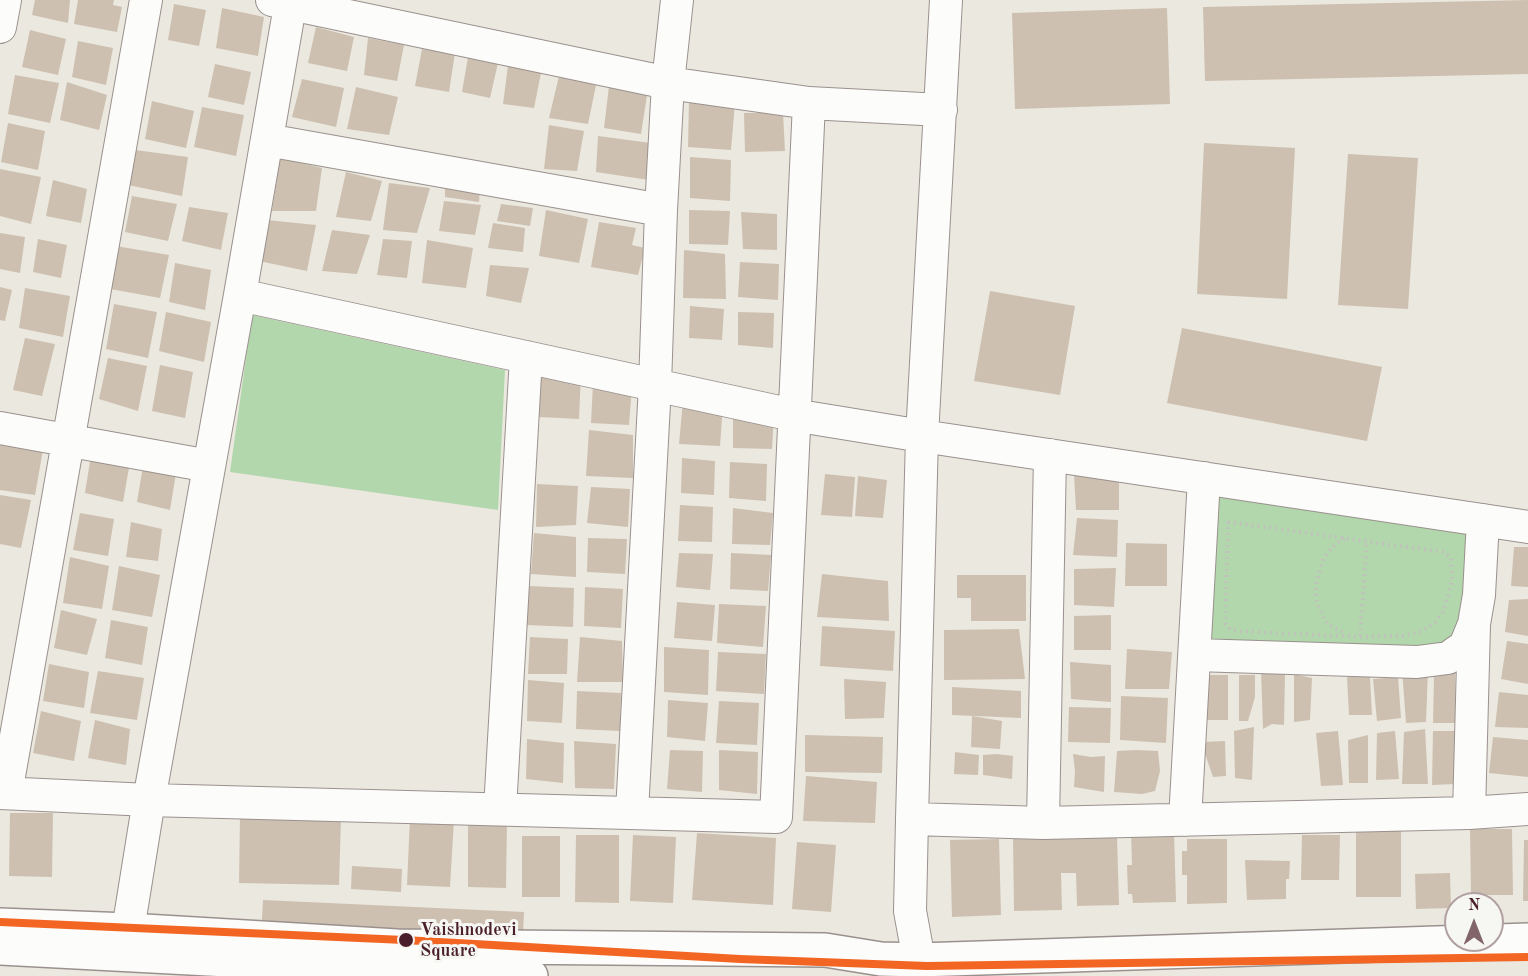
<!DOCTYPE html>
<style>
body{margin:0}
#map{position:relative;width:1528px;height:976px;overflow:hidden;background:#ebe8df;font-family:"Old Standard TT",serif}
canvas{display:block}
.north{position:absolute;left:1444px;top:892px;width:60px;height:60px;box-sizing:border-box;background:#f6f6f2;border:2px solid #b1a0a2;border-radius:50%;rotate:0deg;font-size:16px;font-weight:700;line-height:24px;text-align:center;color:#4a1f2b}
.north::after{content:'';display:block;margin:auto;width:21px;height:27px;background:#82656a;clip-path:polygon(50% 0,100% 100%,50% 72%,0 100%)}
</style>
<div id="map">
<canvas width="1528" height="976"></canvas>
<div class="north">N</div>
</div>
<script>
const c = document.querySelector('canvas').getContext('2d');
c.lineJoin = 'round';
function paint(path, color) { c.fillStyle = color; c.fill(path, 'evenodd'); }
const toPath = rows => new Path2D(rows.map(r => 'M' + r).join(''));
function stroke(path, color, width, dash) { c.strokeStyle = color; c.lineWidth = width; c.lineCap = dash ? 'butt' : 'round'; c.setLineDash(dash || []); c.stroke(path); }
function label(font, color, halo, rows, align = 'center') {
  c.font = font + ' "Old Standard TT",serif'; c.lineWidth = 6; c.setLineDash([]); c.textBaseline = 'middle'; c.strokeStyle = halo; c.fillStyle = color; for (const [text, x, y, turn = 0] of rows) {
    c.save(); c.translate(x, y); c.rotate((+turn || 0) * Math.PI / 180); c.textAlign = isNaN(turn) ? turn : align; if (halo) c.strokeText(text, 0, 0); c.fillText(text, 0, 0); c.restore();
  }
}
paint(toPath([
 [252,315,505,370,498,510,230,472],
 [1213,496,1469,534,1468,588,1456,630,1447,641,1431,649,1207,641]
]), '#b2d7ac');
paint(toPath([
 [35,0,70,0,68,23,32,15],
 [78,0,114,0,113,5,122,7,117,32,74,24],
 [1528,0,1528,74,1205,81,1203,7],
 [174,4,206,10,199,46,168,40],
 [222,8,264,17,258,56,216,48],
 [1167,8,1170,104,1015,109,1012,13],
 [316,27,354,37,347,71,308,63],
 [30,30,66,39,58,75,22,67],
 [368,38,404,45,397,81,364,75],
 [78,41,113,48,106,85,72,77],
 [422,49,455,53,449,92,415,86],
 [468,57,498,63,490,98,462,92],
 [215,64,251,72,244,105,208,97],
 [508,66,541,73,534,108,503,104],
 [15,75,59,83,50,123,8,114],
 [559,76,596,85,588,124,549,118],
 [302,79,344,88,336,127,292,117],
 [67,82,107,95,99,130,60,120],
 [609,86,648,89,641,134,604,128],
 [356,87,398,97,389,135,347,129],
 [689,99,735,103,731,150,688,147],
 [152,101,194,111,186,148,145,139],
 [202,107,244,115,236,156,194,147],
 [744,113,783,113,785,151,745,152],
 [8,123,45,131,38,170,1,162],
 [549,125,584,131,577,171,544,169],
 [598,136,651,143,649,180,596,172],
 [1204,143,1295,148,1287,299,1197,294],
 [135,150,188,157,182,196,128,185],
 [1348,154,1418,158,1408,309,1338,305],
 [690,157,731,160,730,201,690,198],
 [280,158,322,168,316,211,272,211],
 [0,169,41,177,31,224,0,216],
 [346,172,382,181,371,221,336,217],
 [53,180,87,189,81,223,46,216],
 [389,183,430,188,417,233,383,230],
 [445,183,480,187,479,202,445,197],
 [132,196,177,204,168,241,125,232],
 [444,201,481,205,475,235,439,231],
 [501,204,533,208,530,226,497,221],
 [189,207,228,213,221,250,182,241],
 [546,210,588,219,579,263,539,256],
 [689,210,730,211,728,245,689,244],
 [741,212,777,214,777,250,743,249],
 [267,220,316,225,307,271,254,260],
 [599,222,636,228,632,245,645,248,638,275,591,267],
 [493,223,525,228,523,252,488,248],
 [332,230,370,235,357,274,322,271],
 [0,233,25,237,20,273,0,269],
 [38,239,67,245,61,278,33,272],
 [383,239,412,241,407,278,377,275],
 [427,240,473,248,466,288,422,283],
 [116,246,169,255,160,298,110,289],
 [684,250,725,254,726,299,683,298],
 [740,262,779,264,778,300,738,297],
 [175,263,211,270,205,310,169,302],
 [490,265,529,268,521,303,486,296],
 [0,287,12,290,5,321,0,320],
 [25,288,70,296,63,337,19,328],
 [990,291,1075,306,1060,395,974,381],
 [114,304,157,312,148,358,106,349],
 [690,306,724,309,722,340,689,338],
 [166,312,211,322,204,362,159,351],
 [738,312,774,313,773,348,738,345],
 [1182,328,1382,367,1367,441,1167,403],
 [25,338,55,344,42,396,13,390],
 [108,358,147,366,138,411,99,399],
 [160,365,193,372,185,418,152,411],
 [541,369,581,373,579,419,539,417],
 [593,384,632,386,629,425,591,423],
 [683,400,723,404,720,446,679,444],
 [733,411,774,415,772,449,733,448],
 [589,430,633,435,633,478,586,476],
 [0,433,44,444,35,495,0,490],
 [91,455,130,462,123,502,85,493],
 [682,458,715,461,714,495,681,493],
 [730,462,767,464,766,501,729,498],
 [143,466,176,473,170,510,137,502],
 [825,474,855,477,852,517,821,515],
 [1074,474,1119,475,1119,510,1076,510],
 [858,476,887,480,883,518,855,516],
 [537,484,578,486,576,525,536,527],
 [591,487,630,489,628,527,587,523],
 [0,495,31,500,21,548,0,544],
 [680,505,713,507,712,542,678,541],
 [733,508,773,513,770,545,732,544],
 [80,513,114,519,108,556,73,550],
 [1077,518,1118,520,1117,557,1073,555],
 [131,522,162,529,158,561,126,557],
 [534,533,576,537,576,577,531,574],
 [588,538,627,539,625,574,587,572],
 [1126,543,1167,544,1167,586,1125,586],
 [1514,547,1528,547,1528,587,1511,586],
 [679,553,713,554,710,590,676,587],
 [731,553,771,555,768,591,730,589],
 [70,557,109,566,102,609,63,603],
 [119,566,160,575,152,617,112,610],
 [1116,568,1114,607,1074,605,1074,569],
 [822,574,888,581,889,621,817,617],
 [957,575,1026,575,1026,621,971,621,971,598,957,598],
 [529,586,574,588,573,627,527,625],
 [585,587,623,589,621,628,584,626],
 [1528,599,1528,636,1505,632,1509,600],
 [677,602,715,605,712,641,674,638],
 [719,604,766,606,763,647,717,643],
 [61,610,97,619,87,655,54,648],
 [1111,615,1111,650,1074,650,1074,616],
 [111,620,148,627,142,665,105,658],
 [822,626,895,631,893,671,820,666],
 [1019,629,1025,679,944,680,944,630],
 [530,637,568,639,567,674,528,674],
 [580,637,622,641,623,682,577,682],
 [1507,641,1528,644,1528,684,1501,679],
 [664,647,709,650,708,695,664,692],
 [1127,649,1172,652,1169,689,1125,689],
 [718,652,766,654,764,694,716,691],
 [1070,662,1111,665,1111,702,1071,699],
 [49,664,89,672,84,708,43,701],
 [1402,669,1428,670,1426,722,1406,723],
 [98,671,144,678,137,720,90,713],
 [1261,671,1274,671,1285,675,1284,725,1272,724,1263,729],
 [1294,674,1312,678,1310,720,1294,722],
 [1455,674,1456,723,1433,723,1434,675],
 [1206,675,1228,675,1228,720,1206,720],
 [1239,675,1255,675,1255,697,1248,721,1239,721],
 [1347,677,1370,677,1372,715,1349,715],
 [1398,677,1401,718,1377,721,1373,679],
 [844,679,886,682,884,718,845,719],
 [528,680,564,683,562,723,527,721],
 [952,687,1021,691,1021,718,952,715],
 [577,691,621,693,620,731,576,729],
 [1499,692,1528,695,1528,728,1495,727],
 [1121,696,1168,698,1166,743,1120,740],
 [668,700,708,703,705,741,667,737],
 [719,701,759,703,757,745,716,743],
 [1069,707,1111,708,1110,743,1068,742],
 [41,711,81,721,74,761,33,753],
 [972,716,1002,721,1000,749,971,747],
 [95,720,130,729,126,765,88,758],
 [1254,727,1252,780,1235,778,1234,731],
 [1425,729,1428,784,1402,784,1404,732],
 [1338,731,1343,785,1321,786,1316,733],
 [1395,731,1399,779,1376,780,1377,733],
 [1433,731,1457,731,1455,784,1432,785],
 [805,735,883,737,882,773,805,772],
 [1368,735,1368,783,1349,783,1348,740],
 [1493,737,1528,740,1528,777,1489,773],
 [527,739,564,743,563,783,526,779],
 [574,741,616,744,614,789,575,788],
 [1225,741,1226,776,1213,777,1201,742],
 [670,750,703,751,702,792,667,789],
 [719,750,758,752,757,794,719,790],
 [1137,750,1158,751,1160,771,1155,791,1142,794,1114,792,1117,751],
 [955,752,979,755,978,775,954,774],
 [997,754,1013,756,1012,779,983,775,983,755],
 [1073,754,1091,757,1105,756,1104,792,1074,787,1075,771],
 [806,776,877,782,875,823,803,821],
 [10,813,53,813,52,877,9,876],
 [240,815,341,818,339,885,239,883],
 [410,817,454,819,450,887,407,885],
 [468,821,507,821,506,888,468,887],
 [1356,822,1401,822,1401,897,1356,897],
 [1470,829,1512,829,1513,895,1471,895],
 [1174,831,1176,902,1133,903,1132,894,1128,894,1127,865,1132,865,1131,832],
 [697,833,776,838,773,905,692,900],
 [576,835,619,835,619,903,575,902],
 [633,835,676,837,673,903,630,901],
 [1302,835,1340,835,1339,880,1301,880],
 [522,836,560,836,560,897,522,897],
 [1117,836,1119,905,1077,906,1076,873,1061,873,1062,910,1014,911,1013,837],
 [999,839,1001,915,952,917,950,840],
 [1187,839,1227,839,1227,903,1187,904,1187,875,1182,875,1182,851,1187,851],
 [1524,840,1528,840,1528,901,1523,901],
 [797,842,836,845,831,912,792,909],
 [1245,860,1290,861,1289,879,1286,879,1286,899,1247,900],
 [352,866,402,869,401,892,351,889],
 [1450,873,1451,908,1416,909,1415,874],
 [263,900,524,912,521,976,259,976]
]), '#cdc0b0');
const minor = toPath([
 [272,0,668,83,677,0],
 [291,0,240,295,793,415,922,436,912,819,1043,823,1469,813,1528,809],
 [946,0,922,436,1528,527],
 [0,27,5,0],
 [809,103,941,110],
 [267,140,661,210],
 [0,428,209,466],
 [1195,655,1417,662,1448,658,1465,646,1474,624,1479,595,1483,520],
 [0,793,149,800,776,817,809,103,668,83,661,210,655,385,632,812],
 [6,793,146,0],
 [500,809,526,357],
 [1469,813,1474,625],
 [912,819,910,911,919,960],
 [1185,820,1204,478],
 [1043,823,1050,455],
 [128,930,149,800,240,295]
]);
const major = toPath([
 [0,925,128,930,397,946,825,950,881,959,919,960,1528,940],
 [0,948,531,976]
]);
stroke(minor, '#9a918e', 34);
stroke(major, '#9a918e', 36);
stroke(toPath([
 [1228,522,1444,552,1451,559,1452,581,1443,612,1435,622,1422,631,1403,636,1360,637,1238,631,1230,629,1225,623,1228,522],
 [1344,538,1332,547,1323,559,1316,584,1316,599,1322,615,1330,626,1345,633],
 [1360,636,1367,541]
]), '#c3bebe', 4, [1.5, 4.5]);
stroke(minor, '#fcfcfa', 32);
stroke(major, '#fcfcfa', 33);
stroke(toPath([
 [0,922,404,940,740,959,927,966,1528,957]
]), '#f26522', 8);
for (const [x, y, r, color] of [
 [406,940,8,"#4a1f2b"]
]) { const dot = new Path2D(); dot.arc(x, y, r, 0, 2 * Math.PI); c.fillStyle = color; c.fill(dot); stroke(dot, '#f6f6f2', 2); }
label('bold 18px', '#4a1f2b', '#f6f6f2', [
 ["Vaishnodevi",420,930],
 ["Square",420,951]
], 'left');
</script>
